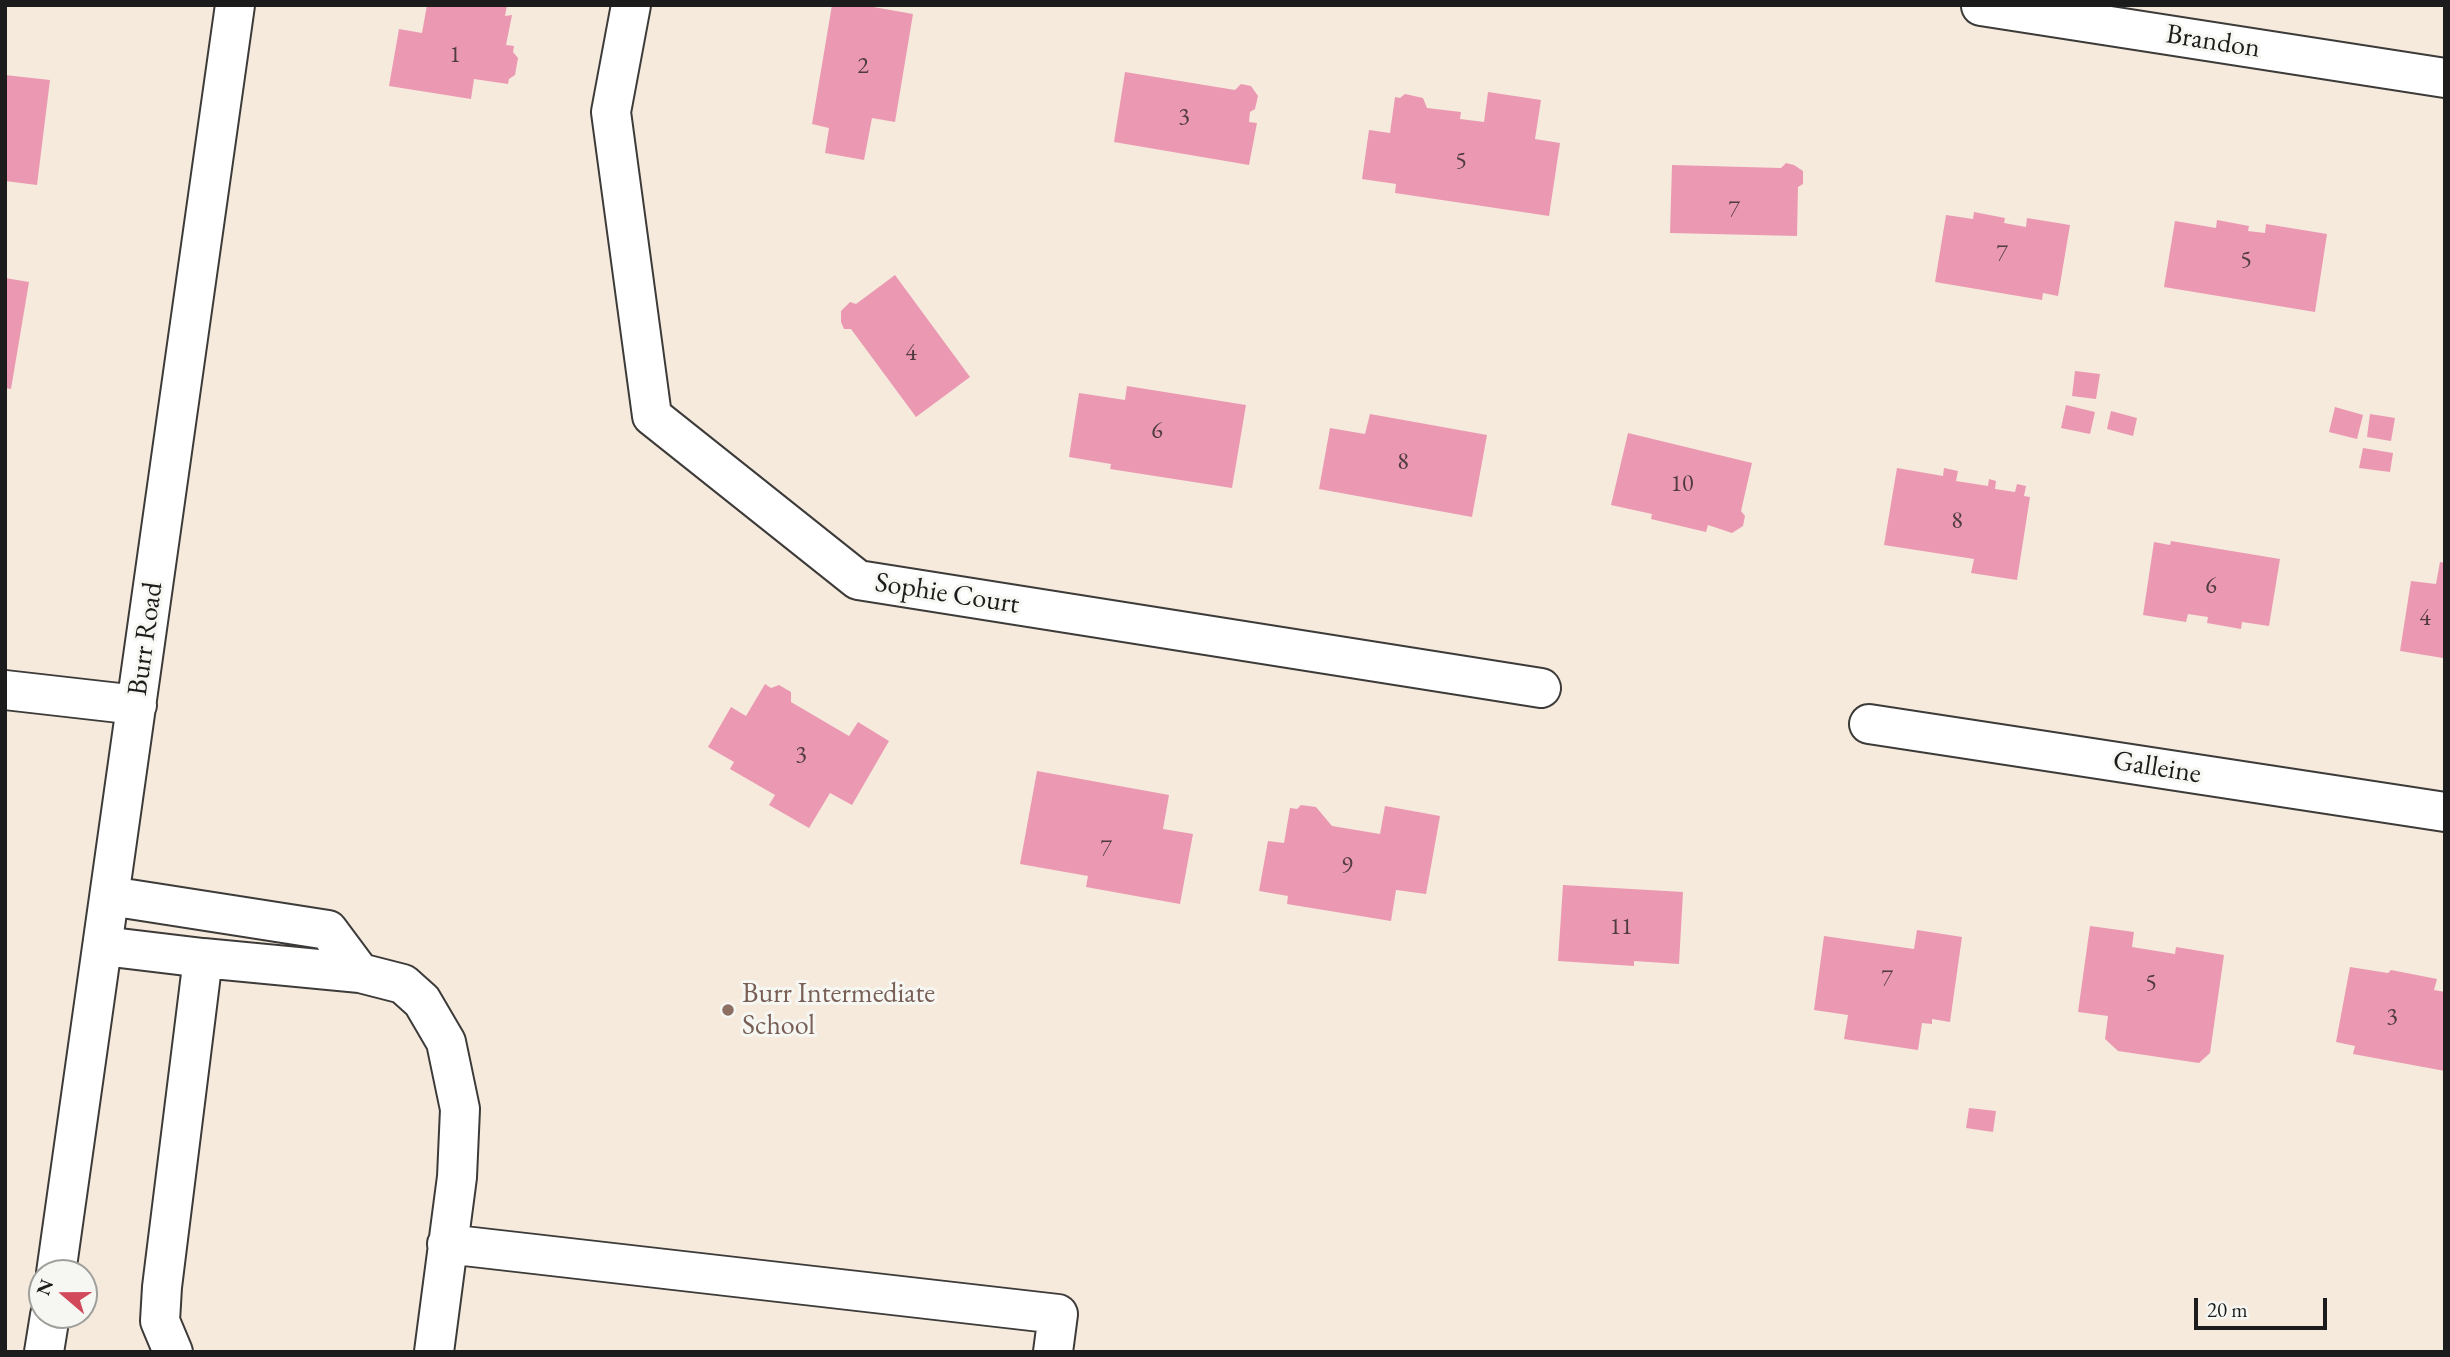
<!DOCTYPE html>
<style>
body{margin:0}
#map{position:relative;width:2450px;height:1357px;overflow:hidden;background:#f5eadc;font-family:"EB Garamond",serif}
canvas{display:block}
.frame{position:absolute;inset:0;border:7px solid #1c1c1c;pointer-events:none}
.north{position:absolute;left:28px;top:1259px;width:70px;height:70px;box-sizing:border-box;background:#f6f6f2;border:2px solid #9f9f9c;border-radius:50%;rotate:290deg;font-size:19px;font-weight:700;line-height:28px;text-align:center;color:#1c1c1c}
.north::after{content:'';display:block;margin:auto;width:24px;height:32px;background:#d1495b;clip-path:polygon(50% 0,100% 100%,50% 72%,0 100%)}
.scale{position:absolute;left:2194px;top:1298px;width:133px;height:32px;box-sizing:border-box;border:4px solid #1c1c1c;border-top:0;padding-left:9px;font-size:21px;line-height:24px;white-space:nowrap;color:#1c1c1c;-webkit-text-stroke:5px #f6f6f2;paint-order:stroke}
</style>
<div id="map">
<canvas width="2450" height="1357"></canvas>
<div class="frame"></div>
<div class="north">N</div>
<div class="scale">20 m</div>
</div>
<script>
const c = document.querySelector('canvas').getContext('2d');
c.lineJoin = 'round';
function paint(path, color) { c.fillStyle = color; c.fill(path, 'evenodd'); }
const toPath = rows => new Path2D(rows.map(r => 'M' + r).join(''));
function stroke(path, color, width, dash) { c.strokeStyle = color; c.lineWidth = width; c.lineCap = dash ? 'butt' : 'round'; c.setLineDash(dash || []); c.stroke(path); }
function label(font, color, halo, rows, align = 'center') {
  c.font = font + ' "EB Garamond",serif'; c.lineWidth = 6; c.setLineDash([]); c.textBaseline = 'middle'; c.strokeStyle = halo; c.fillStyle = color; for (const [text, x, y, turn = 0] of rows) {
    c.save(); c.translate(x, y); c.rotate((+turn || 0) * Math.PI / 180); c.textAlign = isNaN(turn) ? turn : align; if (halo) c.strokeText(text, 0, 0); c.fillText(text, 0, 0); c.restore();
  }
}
paint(toPath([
 [427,5,507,5,505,16,512,15,506,45,514,46,513,52,518,58,515,75,509,79,508,84,474,79,471,99,389,86,399,29,422,33],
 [832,5,862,5,913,14,895,122,872,118,864,160,825,153,829,128,812,124],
 [1125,72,1235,90,1241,84,1251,86,1258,96,1255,109,1250,112,1249,122,1257,123,1249,165,1114,142],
 [5,75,50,80,37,185,5,181],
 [1488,92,1541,100,1535,139,1560,143,1549,216,1395,193,1396,184,1362,179,1369,130,1390,133,1395,97,1400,98,1405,94,1423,98,1427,108,1461,112,1460,119,1484,122],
 [1786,163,1794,165,1803,171,1803,184,1798,187,1797,236,1670,233,1672,165,1781,168],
 [1974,212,2005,218,2004,223,2026,227,2027,218,2070,225,2058,296,2043,293,2042,300,1935,282,1946,215,1973,219],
 [2217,220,2249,226,2248,231,2265,233,2266,224,2327,234,2315,312,2164,287,2175,221,2216,228],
 [895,275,970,377,916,417,851,329,844,329,841,322,841,311,850,302,856,304],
 [5,278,29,282,11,389,5,388],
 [2075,371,2100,374,2096,399,2072,396],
 [1127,386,1246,405,1232,488,1110,469,1111,464,1069,457,1079,393,1125,400],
 [2066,405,2095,412,2090,434,2061,428],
 [2335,407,2363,415,2357,439,2329,432],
 [2111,411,2137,418,2133,436,2107,429],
 [1370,414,1487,435,1472,517,1319,489,1330,428,1365,434],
 [2370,414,2395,418,2391,441,2367,437],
 [1628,433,1752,463,1741,511,1745,516,1743,526,1732,533,1708,525,1706,532,1651,519,1652,514,1611,505],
 [2363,448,2393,453,2390,472,2359,468],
 [1897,468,1943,476,1944,468,1958,471,1956,481,1988,486,1989,479,1996,481,1995,489,2015,492,2017,484,2026,486,2024,496,2030,497,2017,580,1971,573,1974,559,1884,545],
 [2171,541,2280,559,2269,626,2242,622,2241,629,2207,623,2208,617,2188,614,2186,622,2143,615,2154,542,2170,545],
 [2440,562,2445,563,2443,658,2400,651,2411,581,2436,584],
 [765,684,771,688,779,685,791,692,791,702,849,736,858,722,889,741,852,805,830,793,809,828,769,805,775,795,730,769,734,762,708,747,731,707,746,716],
 [1037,771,1169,795,1163,829,1193,834,1180,904,1086,887,1088,876,1020,864],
 [1301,805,1316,807,1332,826,1380,834,1385,806,1440,816,1426,894,1396,890,1391,921,1287,904,1288,896,1259,891,1268,841,1284,843,1290,808,1297,809],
 [1563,885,1683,892,1679,964,1634,961,1634,966,1558,961],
 [2090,926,2134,932,2132,947,2175,954,2176,947,2224,955,2210,1053,2199,1063,2118,1051,2105,1039,2108,1016,2078,1012],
 [1917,930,1962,937,1950,1022,1932,1019,1932,1024,1922,1023,1918,1050,1844,1039,1848,1015,1814,1010,1824,936,1914,949],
 [2350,967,2388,973,2391,970,2437,979,2434,990,2445,992,2445,1071,2353,1054,2355,1046,2336,1042],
 [1969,1108,1996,1111,1993,1132,1966,1128]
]), '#eb99b3');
const minor = toPath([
 [631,5,611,112,652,416,858,580,1541,688],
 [1981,6,2445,78],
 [5,690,137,705],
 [1869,724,2445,812],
 [110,896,328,930,360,973],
 [103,946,203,958,360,973,403,984,422,1001,446,1042,460,1109,457,1177,434,1352],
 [447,1244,1058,1314,1053,1352],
 [56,1273,235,5],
 [44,1352,50,1315],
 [173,1352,160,1321,162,1287,203,958]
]);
stroke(minor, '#3d3b39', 42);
stroke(minor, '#fff', 38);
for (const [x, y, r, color] of [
 [728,1010,7,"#8d6e63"]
]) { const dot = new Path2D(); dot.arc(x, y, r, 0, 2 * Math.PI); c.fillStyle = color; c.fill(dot); stroke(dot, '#f6f6f2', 2.5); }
label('24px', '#503b42', null, [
 ["1",455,55],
 ["2",863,66],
 ["3",1184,117],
 ["5",1461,161],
 ["7",1734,210],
 ["7",2002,254],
 ["5",2246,260],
 ["4",911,353],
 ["6",1157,431],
 ["8",1403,462],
 ["10",1682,484],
 ["8",1957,521],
 ["6",2211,586],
 ["4",2425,618],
 ["3",801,755],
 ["7",1106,849],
 ["9",1347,866],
 ["11",1621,927],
 ["7",1887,979],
 ["5",2151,983],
 ["3",2392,1017]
]);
label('28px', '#1c1c1c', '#f6f6f2', [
 ["Brandon",2213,42,9],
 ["Sophie Court",947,594,9],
 ["Burr Road",146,639,-82],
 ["Galleine",2157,768,9]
]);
label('28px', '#785e54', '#f6f6f2', [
 ["Burr Intermediate",742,994],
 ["School",742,1026]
], 'left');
</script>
